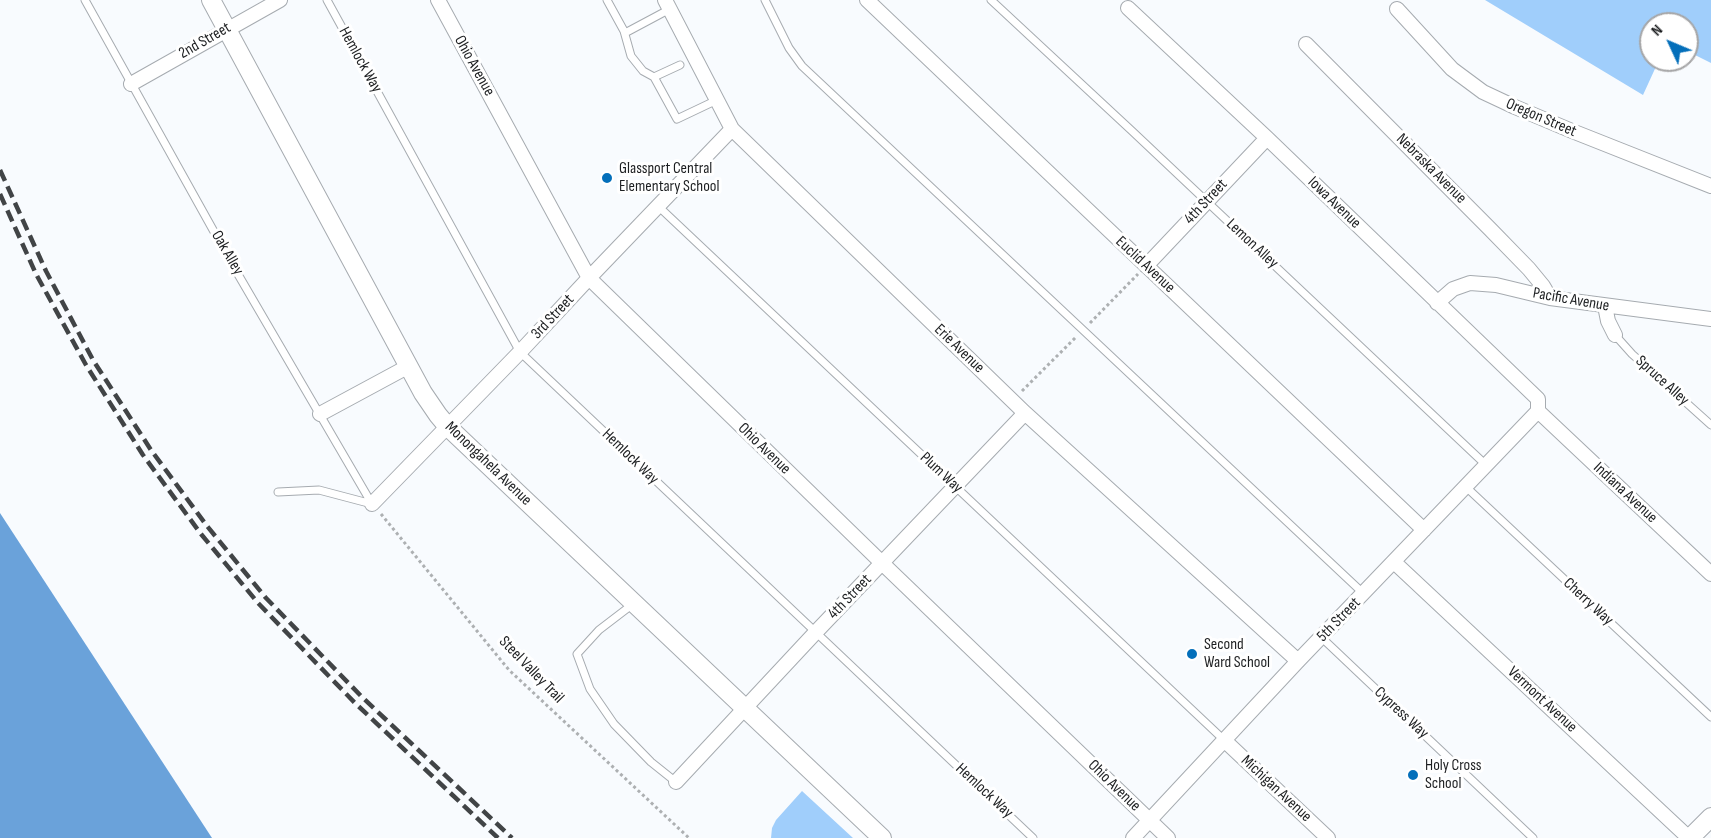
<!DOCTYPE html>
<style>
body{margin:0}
#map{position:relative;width:1711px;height:838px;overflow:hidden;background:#f8fbfe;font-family:"Sofia Sans Condensed",sans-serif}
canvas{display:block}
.north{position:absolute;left:1639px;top:12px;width:60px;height:60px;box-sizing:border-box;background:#fff;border:2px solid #a5a5a6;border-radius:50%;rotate:314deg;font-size:16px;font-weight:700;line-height:24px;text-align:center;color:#1d1f21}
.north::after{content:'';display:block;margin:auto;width:21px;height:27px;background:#046fba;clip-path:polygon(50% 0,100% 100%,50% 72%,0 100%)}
</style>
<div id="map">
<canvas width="1711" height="838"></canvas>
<div class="north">N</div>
</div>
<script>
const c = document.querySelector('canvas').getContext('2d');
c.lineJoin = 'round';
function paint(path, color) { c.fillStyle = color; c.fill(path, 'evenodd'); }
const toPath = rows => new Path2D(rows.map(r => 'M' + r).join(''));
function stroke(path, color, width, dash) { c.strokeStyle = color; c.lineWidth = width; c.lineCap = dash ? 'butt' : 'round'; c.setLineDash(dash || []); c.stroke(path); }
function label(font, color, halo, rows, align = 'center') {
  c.font = font + ' "Sofia Sans Condensed",sans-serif'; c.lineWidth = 6; c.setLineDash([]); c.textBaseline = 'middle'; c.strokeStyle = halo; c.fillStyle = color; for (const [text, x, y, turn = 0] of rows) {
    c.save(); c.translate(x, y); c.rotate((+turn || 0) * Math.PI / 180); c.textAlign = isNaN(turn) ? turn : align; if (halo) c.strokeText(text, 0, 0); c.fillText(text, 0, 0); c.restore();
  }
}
paint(toPath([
 [1485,0,1711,0,1711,63,1687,51,1687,24,1651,24,1651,60,1659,60,1643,95],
 [802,791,853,838,771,838,772,828,776,820]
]), '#a0cefb');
paint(toPath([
 [0,513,212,838,0,838]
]), '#6aa2da');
const lane = toPath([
 [85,0,232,264,372,504],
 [327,0,520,352,1033,838],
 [607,0,624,31,631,56,643,71,654,77,680,65],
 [765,0,789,48,802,66,1364,594],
 [991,0,1132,131,1486,465],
 [625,33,670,9],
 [654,77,677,119,717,100],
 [658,206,1224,740],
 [1615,335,1632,354,1711,425],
 [1465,486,1711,717],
 [278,492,319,490,372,504],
 [633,604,599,630,577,654,590,689,614,724,651,762,676,782],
 [1322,638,1533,838]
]);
const street = toPath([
 [438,0,589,278,882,563,1168,838],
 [665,0,732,129,1025,413,1298,661],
 [867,0,1424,530],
 [1128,8,1267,138,1538,399,1538,411,1298,661,1133,838],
 [1397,9,1452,69,1483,92,1515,107,1572,131,1711,186],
 [1306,44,1490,229,1529,269,1543,286,1550,298],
 [131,84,280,0],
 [1146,266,1267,138],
 [1437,303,1453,289,1470,283,1496,285,1550,298,1711,319],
 [1605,306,1608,321,1615,335],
 [1538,411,1711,574],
 [320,414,409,366],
 [372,504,520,352,589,278,732,129],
 [1394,562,1689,838],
 [1224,740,1328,838],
 [676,782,815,633,1025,413]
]);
const secondary = toPath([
 [211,0,423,393,438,415,448,427,882,838],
 [1690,838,1711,817]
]);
stroke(lane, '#a6abb0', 9);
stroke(street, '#a6abb0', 16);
stroke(secondary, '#a6abb0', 20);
stroke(toPath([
 [1090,323,1138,274],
 [1022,391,1077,336],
 [381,514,509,670,689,838]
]), '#adb0b2', 3, [3, 3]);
stroke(lane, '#fff', 7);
stroke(street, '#fff', 14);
stroke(secondary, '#fff', 18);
stroke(toPath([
 [0,170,46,271,93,360,151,450,207,526,266,598,363,698,512,838],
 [0,194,36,274,86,365,143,455,201,534,258,603,355,703,498,838]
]), '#414446', 4.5, [12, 6]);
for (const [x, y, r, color] of [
 [607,178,6,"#046fba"],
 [1192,654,6,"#046fba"],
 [1413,775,6,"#046fba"]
]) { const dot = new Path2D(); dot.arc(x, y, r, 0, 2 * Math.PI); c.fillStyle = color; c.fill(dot); stroke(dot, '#fff', 2); }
label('16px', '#1d1f21', '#fff', [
 ["2nd Street",205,41,-30],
 ["Hemlock Way",360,60,61],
 ["Ohio Avenue",474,66,61],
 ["Oregon Street",1541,118,23],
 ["Nebraska Avenue",1431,169,45],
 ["4th Street",1206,202,-47],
 ["Iowa Avenue",1334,203,44],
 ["Lemon Alley",1252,244,43],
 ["Oak Alley",227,253,60],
 ["Euclid Avenue",1145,265,43],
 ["Pacific Avenue",1571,300,10],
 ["3rd Street",553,317,-47],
 ["Erie Avenue",959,349,44],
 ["Spruce Alley",1662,381,42],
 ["Ohio Avenue",764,449,44],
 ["Hemlock Way",630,457,44],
 ["Monongahela Avenue",488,464,44],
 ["Plum Way",941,473,43],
 ["Indiana Avenue",1625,493,43],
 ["4th Street",850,597,-46],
 ["Cherry Way",1588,602,43],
 ["5th Street",1339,620,-46],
 ["Steel Valley Trail",531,670,46],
 ["Vermont Avenue",1542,700,43],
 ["Cypress Way",1401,713,43],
 ["Ohio Avenue",1114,786,44],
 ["Michigan Avenue",1276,789,43],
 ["Hemlock Way",984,791,43]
]);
label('16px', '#1d1f21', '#fff', [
 ["Glassport Central",619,169],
 ["Elementary School",619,187],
 ["Second",1204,645],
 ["Ward School",1204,663],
 ["Holy Cross",1425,766],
 ["School",1425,784]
], 'left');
</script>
